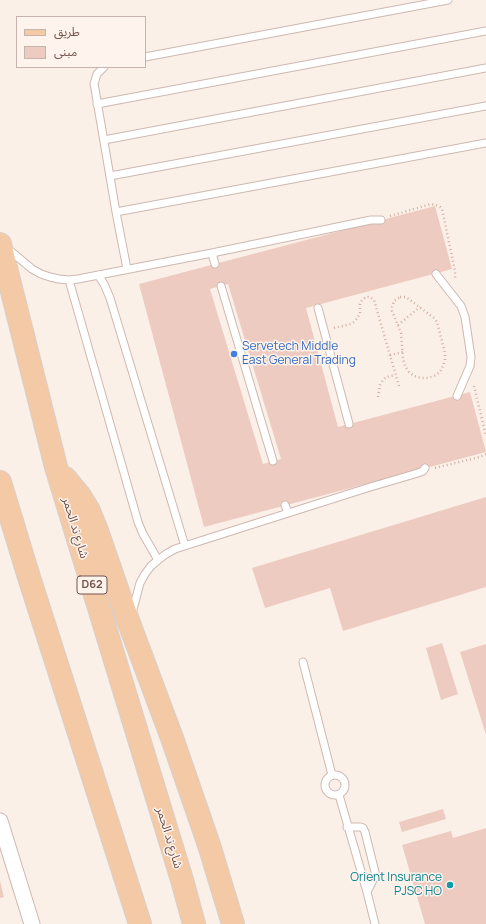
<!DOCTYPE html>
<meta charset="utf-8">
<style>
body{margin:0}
#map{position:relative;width:486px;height:924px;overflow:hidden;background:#fbf0e7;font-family:Manrope,"Noto Sans Arabic",sans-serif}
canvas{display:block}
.legend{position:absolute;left:16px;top:16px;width:130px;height:52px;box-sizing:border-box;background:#fef4ed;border:1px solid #c6b4ad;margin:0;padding:5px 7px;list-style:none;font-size:12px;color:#73544d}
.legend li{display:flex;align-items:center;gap:8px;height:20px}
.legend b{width:20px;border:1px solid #c6b4ad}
</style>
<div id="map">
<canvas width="486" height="924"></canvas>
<ul class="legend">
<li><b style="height:5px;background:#f4c9a5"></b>طريق</li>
<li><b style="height:11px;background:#eecbc1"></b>مبنى</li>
</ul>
</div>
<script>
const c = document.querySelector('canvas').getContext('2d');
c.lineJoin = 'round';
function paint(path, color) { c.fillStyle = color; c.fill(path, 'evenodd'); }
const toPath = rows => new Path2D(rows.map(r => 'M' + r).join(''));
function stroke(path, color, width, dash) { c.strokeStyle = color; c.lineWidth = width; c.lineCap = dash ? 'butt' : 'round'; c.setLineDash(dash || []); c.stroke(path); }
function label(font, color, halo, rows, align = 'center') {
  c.font = font + ' Manrope,"Noto Sans Arabic",sans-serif'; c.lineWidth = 3; c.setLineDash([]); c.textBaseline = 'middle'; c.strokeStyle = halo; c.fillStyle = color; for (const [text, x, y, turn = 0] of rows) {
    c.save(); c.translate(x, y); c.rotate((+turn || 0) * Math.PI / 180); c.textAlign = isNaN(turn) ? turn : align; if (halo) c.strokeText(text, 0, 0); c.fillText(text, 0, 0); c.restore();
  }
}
paint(toPath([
 [435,206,452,269,306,308,338,427,470,392,486,452,204,527,139,284],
 [228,284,281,459,263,464,210,289],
 [486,497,486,587,343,631,330,588,265,608,252,568],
 [442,643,458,694,441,700,426,648],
 [486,644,486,735,460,652],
 [443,809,446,819,402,832,399,822],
 [486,828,486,924,425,924,402,845,451,831,453,838],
 [0,881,4,897,0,898]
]), '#eecbc1');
const lane = toPath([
 [145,57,448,0],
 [104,67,97,74,94,84,95,89,116,212,127,269],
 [97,104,486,31],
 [104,140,486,68],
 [110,176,486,106],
 [116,212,486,143],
 [7,248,32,269,41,274,50,277,59,279,69,280,78,279,212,253,371,220,381,220],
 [212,253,215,264],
 [436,274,461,306,465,317,471,357,470,366,457,396],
 [98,275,104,284,110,298,185,546],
 [69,280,138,522,143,534,158,560],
 [221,286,273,461],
 [318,308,349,424],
 [285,505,288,513],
 [132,613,140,583,145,574,151,566,158,560,166,554,175,549,367,488,418,473,423,471,425,468],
 [303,662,332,775],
 '325 785a10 10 0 1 1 20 0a10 10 0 1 1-20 0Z',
 [339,795,367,892,375,924],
 [347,827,361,827,363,828,365,832,375,872,374,878,367,892]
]);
const street = toPath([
 [0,821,32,924]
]);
const primary = toPath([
 [0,244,56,467,182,880,194,924],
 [65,478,80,496,89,511,96,528,129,623,172,738,209,845,233,924],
 [0,482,28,574,140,924]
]);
stroke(lane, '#ceb8b1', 9);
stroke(street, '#ceb8b1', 17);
stroke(primary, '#d8cfcd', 24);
stroke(toPath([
 [390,216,431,204,436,205,440,207,442,209,455,271,455,280],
 [400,297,406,297,434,318,437,322,445,353,445,360,443,366,440,372,434,376,428,378,421,378,414,376,409,372,405,366,403,359,401,333,392,311,392,307,394,301,400,297],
 [398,325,420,307],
 [334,328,351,324,355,321,358,317,360,313,360,304,362,300,366,297,370,297,374,300,399,386],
 [390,355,403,352],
 [474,386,486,436],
 [378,397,380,385,383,380,386,377,395,375],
 [435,468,480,457,486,454]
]), '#d3aea4', 2.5, [1, 3]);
stroke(lane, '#fff', 7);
stroke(street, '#fff', 15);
stroke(primary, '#f4c9a5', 22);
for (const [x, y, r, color] of [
 [234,354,4,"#3f7fe0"],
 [450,885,4,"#0f9aa8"]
]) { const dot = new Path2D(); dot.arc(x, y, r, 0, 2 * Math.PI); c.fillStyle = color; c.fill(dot); stroke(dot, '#fef4ed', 1.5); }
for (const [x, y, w] of [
 [92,585,30]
]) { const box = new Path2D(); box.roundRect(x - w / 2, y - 9, w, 18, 3); c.fillStyle = '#fef4ed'; c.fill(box); stroke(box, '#73544d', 1); }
label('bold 11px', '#73544d', null, [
 ["D62",92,585]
]);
label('12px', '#366cbe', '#fef4ed', [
 ["Servetech Middle",242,347],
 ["East General Trading",242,361]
], 'left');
label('12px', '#73544d', '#fef4ed', [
 ["شارع ند الحمر",75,528,73],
 ["شارع ند الحمر",169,838,73]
]);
label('12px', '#0d838f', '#fef4ed', [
 ["Orient Insurance",442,878],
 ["PJSC HO",442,892]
], 'right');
</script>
